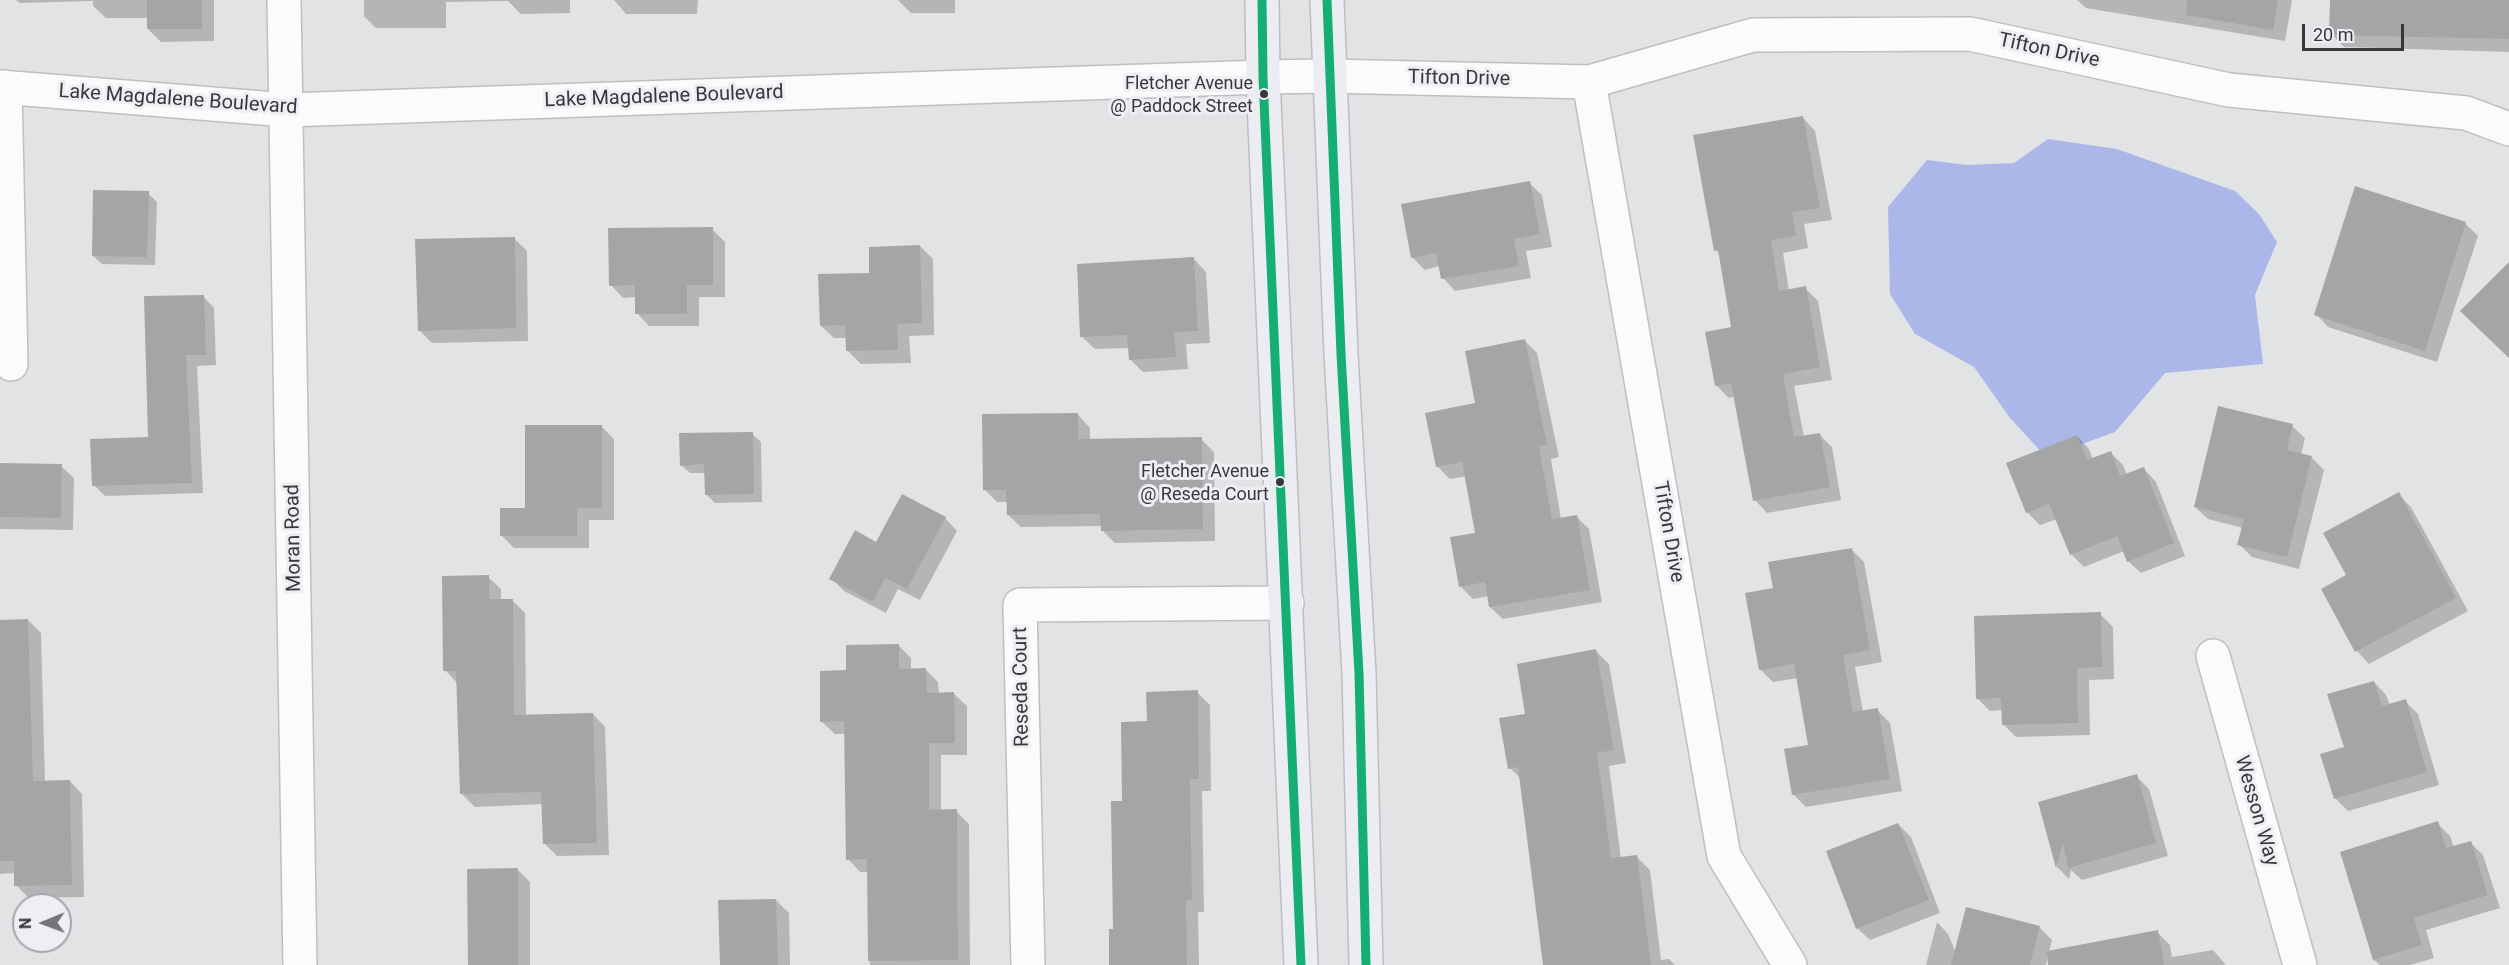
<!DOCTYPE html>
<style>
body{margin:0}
#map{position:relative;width:2509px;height:965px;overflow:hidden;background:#e2e3e5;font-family:Roboto,sans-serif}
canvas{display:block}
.north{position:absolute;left:12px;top:893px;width:60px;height:60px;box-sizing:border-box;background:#eeeff4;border:2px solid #a5a6aa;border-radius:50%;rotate:269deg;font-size:16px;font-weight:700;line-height:24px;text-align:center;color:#37383a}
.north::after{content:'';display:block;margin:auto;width:21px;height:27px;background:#737476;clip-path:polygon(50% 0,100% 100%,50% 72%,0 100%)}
.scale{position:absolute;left:2302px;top:24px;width:102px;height:27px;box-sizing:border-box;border:3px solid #37383a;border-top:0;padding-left:8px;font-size:18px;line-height:21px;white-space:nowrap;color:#37383a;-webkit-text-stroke:4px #eeeff4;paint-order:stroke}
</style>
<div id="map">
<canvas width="2509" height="965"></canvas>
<div class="north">N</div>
<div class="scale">20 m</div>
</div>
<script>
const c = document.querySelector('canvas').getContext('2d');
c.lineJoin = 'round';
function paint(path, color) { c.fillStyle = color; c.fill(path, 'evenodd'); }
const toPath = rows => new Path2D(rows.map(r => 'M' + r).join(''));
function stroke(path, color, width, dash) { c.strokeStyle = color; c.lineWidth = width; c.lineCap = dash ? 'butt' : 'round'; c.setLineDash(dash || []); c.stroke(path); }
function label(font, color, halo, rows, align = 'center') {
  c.font = font + ' Roboto,sans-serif'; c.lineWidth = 6; c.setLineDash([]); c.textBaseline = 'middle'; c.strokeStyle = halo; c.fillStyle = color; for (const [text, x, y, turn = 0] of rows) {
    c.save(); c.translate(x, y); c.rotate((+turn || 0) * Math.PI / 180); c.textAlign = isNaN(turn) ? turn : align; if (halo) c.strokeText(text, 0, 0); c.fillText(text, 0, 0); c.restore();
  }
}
paint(toPath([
 [2048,139,2117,149,2235,191,2259,214,2277,242,2255,295,2263,364,2165,373,2115,432,2046,457,2010,418,1974,367,1915,334,1890,294,1888,207,1927,160,1967,165,2014,163]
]), '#abb7e9');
paint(toPath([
 [16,0,214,0,214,41,161,42,148,29,148,18,106,18,93,6,93,1,20,3],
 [364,0,570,0,570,13,521,14,508,1,446,2,446,28,376,28,364,16],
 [614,0,698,0,697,14,626,14],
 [955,0,955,13,911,13,898,0],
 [2077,0,2292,0,2285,41,2086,8],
 [2332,0,2509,0,2509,52,2344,47,2331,34],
 [1803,118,1815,131,1832,220,1804,224,1808,248,1783,253,1789,291,1805,288,1818,301,1832,380,1794,386,1804,437,1819,434,1832,447,1841,500,1767,513,1755,500,1736,396,1729,398,1716,385,1733,329,1720,255,1716,250],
 [1529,183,1542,195,1552,247,1526,251,1531,278,1455,291,1443,278,1440,266,1425,270,1412,257],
 [148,193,157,202,155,265,102,264,93,256],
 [2465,223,2478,236,2437,362,2328,327,2316,314],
 [712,229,725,242,725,297,699,297,699,326,649,326,637,313,637,297,623,298,611,285],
 [514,238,527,251,528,341,432,343,419,330],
 [920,246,933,259,934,335,909,336,911,363,861,364,848,351,847,338,834,338,821,326,871,274],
 [1194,259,1206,272,1210,343,1186,344,1188,369,1143,372,1130,359,1130,348,1095,349,1082,337],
 [203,296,214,308,216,365,197,366,203,493,105,496,94,485,150,438],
 [1525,341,1537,353,1559,457,1551,459,1561,519,1576,516,1589,529,1602,602,1503,619,1490,607,1489,596,1473,599,1461,587,1477,534,1467,476,1450,479,1437,466,1477,405],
 [1078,415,1090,428,1090,441,1201,439,1214,452,1215,541,1115,543,1102,530,1102,526,1021,527,1008,515,1008,502,997,502,984,489],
 [601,426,614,439,614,520,589,520,589,548,514,548,501,535],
 [2292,426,2305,438,2301,455,2311,457,2324,470,2299,569,2252,557,2239,544,2243,528,2208,519,2195,507],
 [752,434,761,442,762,502,715,503,707,495,706,473,690,473,681,465],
 [2077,436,2089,449,2093,459,2110,452,2123,465,2127,475,2144,469,2156,482,2185,556,2141,573,2128,561,2124,551,2084,567,2071,554,2057,519,2040,525,2028,513,2008,463],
 [0,464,61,466,74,478,73,530,0,529],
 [2398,494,2411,507,2468,611,2369,664,2357,651,2324,589,2348,576],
 [945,518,957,531,920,600,898,589,886,613,844,591,831,578,877,544],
 [1851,549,1864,562,1882,662,1855,667,1863,712,1877,710,1890,723,1902,791,1806,807,1793,794,1810,746,1798,678,1773,682,1760,669,1775,590],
 [488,577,501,589,501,600,512,600,525,613,526,716,593,714,605,727,609,855,557,856,544,843,543,804,475,807,462,794,458,684,445,670],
 [2100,614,2113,627,2114,679,2089,680,2090,735,2016,737,2004,725,2003,710,1990,711,1977,698],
 [28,620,41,633,45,782,70,781,82,794,84,897,29,898,16,885,16,873,0,874,0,621],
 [898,645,911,658,911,670,926,670,938,682,939,694,954,694,967,706,967,755,941,755,941,811,956,811,969,824,970,965,870,965,868,872,860,872,848,859,846,734,835,734,822,722,848,672],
 [1596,651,1609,664,1626,763,1609,766,1621,859,1637,857,1650,870,1661,960,1669,959,1675,965,1549,965,1521,779,1510,768,1527,715],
 [2374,682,2386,695,2390,705,2405,701,2418,714,2439,785,2348,811,2335,798,2345,748],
 [1197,692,1210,705,1211,791,1202,791,1204,912,1198,912,1199,965,1111,965,1123,802,1148,723],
 [2136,776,2149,789,2168,856,2082,880,2071,870,2069,879,2057,867,2039,803],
 [2437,823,2450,836,2454,848,2471,843,2483,855,2500,908,2426,930,2434,958,2410,965,2380,965,2374,960],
 [1898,824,1911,837,1940,913,1870,940,1857,928],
 [517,869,530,882,530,965,470,965],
 [776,900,789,913,790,965,721,965],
 [1937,922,1948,934,1956,953,2040,928,2052,940,2046,965,1926,965],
 [2157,932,2170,945,2172,957,2213,950,2226,965,2087,965]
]), '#0003');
paint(toPath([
 [147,0,202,0,202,29,147,29],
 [2187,0,2278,0,2273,30,2186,15],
 [2330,0,2509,0,2509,39,2329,35],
 [1803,116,1820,208,1792,212,1796,236,1771,240,1779,291,1806,286,1820,367,1783,374,1794,437,1820,433,1830,487,1753,501,1731,383,1715,386,1705,332,1731,327,1718,250,1714,251,1693,135],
 [1530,181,1540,234,1514,239,1519,266,1441,279,1436,253,1411,258,1401,204],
 [2355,186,2466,222,2425,351,2314,315],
 [93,190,149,191,147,257,92,256],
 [713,227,713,285,687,285,687,314,635,314,635,285,609,286,608,228],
 [515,237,516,328,418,331,415,239],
 [920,245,922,323,897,324,898,350,846,351,845,325,820,326,818,274,869,273,869,247],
 [1194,257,1198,331,1174,332,1176,357,1129,360,1127,335,1080,337,1077,264],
 [2509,262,2509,358,2460,311],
 [204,295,206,355,186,355,192,483,92,486,90,439,148,437,144,296],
 [1525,339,1547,445,1539,446,1552,519,1577,515,1590,590,1489,607,1485,582,1459,587,1450,537,1475,533,1462,462,1436,467,1425,413,1475,403,1465,351],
 [2218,406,2293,424,2287,450,2312,456,2287,557,2237,545,2244,519,2194,507],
 [1078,413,1078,439,1202,437,1203,529,1101,531,1100,514,1007,515,1006,490,983,490,982,414],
 [525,425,602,425,602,508,577,508,577,536,500,536,500,508,525,508],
 [753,432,754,494,705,495,704,464,680,466,679,433],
 [2077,435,2087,460,2111,451,2120,476,2144,467,2174,543,2127,562,2117,536,2070,555,2049,504,2026,513,2006,463],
 [0,463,62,464,61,518,0,517],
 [2399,492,2456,598,2355,652,2321,589,2346,575,2323,533],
 [902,494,946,517,907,589,885,578,873,602,829,579,855,530,876,542],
 [1852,548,1870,650,1843,655,1853,712,1878,708,1890,779,1792,795,1784,749,1808,745,1794,664,1759,670,1745,593,1773,588,1768,562],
 [489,575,489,599,513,599,514,715,593,713,597,843,543,844,541,792,460,794,456,671,443,671,442,576],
 [2101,612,2102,667,2077,668,2078,723,2002,725,2001,698,1976,699,1974,616],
 [28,619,33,781,70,780,72,885,14,886,14,861,0,861,0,620],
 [899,644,899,669,926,668,927,693,954,692,955,743,929,743,929,810,957,809,958,960,868,961,867,859,846,860,844,721,820,722,820,671,846,670,846,645],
 [1596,649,1614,750,1597,753,1611,858,1637,855,1651,965,1543,965,1518,767,1508,769,1499,718,1525,714,1517,664],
 [2374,681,2382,706,2406,699,2427,772,2334,799,2320,754,2344,747,2327,694],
 [1198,690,1199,779,1190,779,1192,900,1186,900,1187,965,1109,965,1109,929,1113,929,1111,801,1122,801,1121,722,1147,721,1146,692],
 [2137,774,2156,843,2068,868,2063,843,2056,868,2038,802],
 [2438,821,2446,848,2471,841,2488,895,2414,918,2422,945,2373,960,2340,852],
 [1898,823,1929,900,1856,929,1826,851],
 [518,868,518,965,468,965,467,869],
 [776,899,778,965,720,965,718,900],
 [1966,907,2040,926,2030,965,1951,965],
 [2158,930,2164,965,2048,965,2047,951]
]), '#a4a5a6');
const minor = toPath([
 [284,0,300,965],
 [1589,82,1724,856,1790,965],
 [0,87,287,110,1263,77,1328,76,1589,82,1753,35,1970,34,2229,90,2466,113,2509,129],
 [5,87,11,364],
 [2213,656,2300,965],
 [1028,965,1020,605,1287,603]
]);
const major = toPath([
 [1262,0,1263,77,1301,965],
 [1327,0,1341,354,1359,673,1366,965]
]);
stroke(minor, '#bebfc0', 36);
stroke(major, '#bebebf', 36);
stroke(minor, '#fbfbfb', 33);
stroke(major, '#ecedf3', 33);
stroke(toPath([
 [1262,0,1263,77,1301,965],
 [1327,0,1341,354,1359,673,1366,965]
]), '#16af73', 9);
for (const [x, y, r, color] of [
 [1264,94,5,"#37383a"],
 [1280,482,5,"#37383a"]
]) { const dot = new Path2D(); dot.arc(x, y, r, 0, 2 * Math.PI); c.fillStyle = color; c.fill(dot); stroke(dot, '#eeeff4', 2); }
label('18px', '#37383a', '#eeeff4', [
 ["Fletcher Avenue",1253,84],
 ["@ Paddock Street",1253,107],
 ["Fletcher Avenue",1269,472],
 ["@ Reseda Court",1269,495]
], 'right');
label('20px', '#37383a', '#eeeff4', [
 ["Tifton Drive",2049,51,12],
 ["Tifton Drive",1459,79,1],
 ["Lake Magdalene Boulevard",664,97,-2],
 ["Lake Magdalene Boulevard",178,100,4],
 ["Tifton Drive",1668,532,80],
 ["Moran Road",294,538,-91],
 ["Reseda Court",1022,687,-91],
 ["Wesson Way",2256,811,74]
]);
</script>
